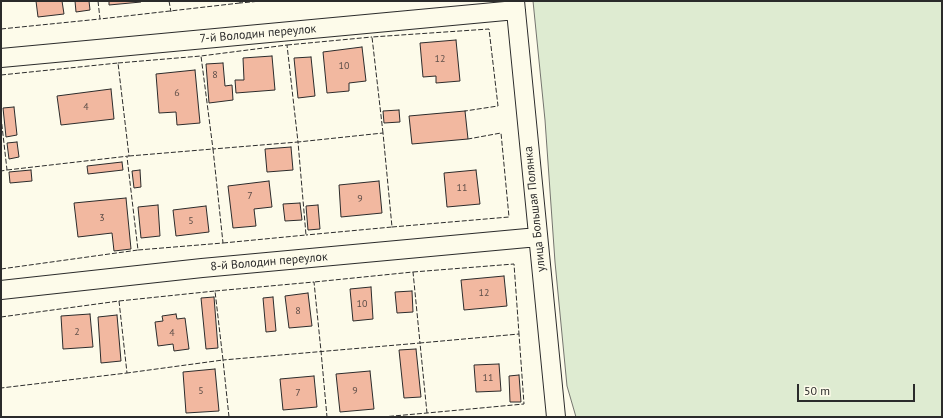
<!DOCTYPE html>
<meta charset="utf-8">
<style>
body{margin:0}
#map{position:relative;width:943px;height:418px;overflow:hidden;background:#fdfbea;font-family:"PT Sans",sans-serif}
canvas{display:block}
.frame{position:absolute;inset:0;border:2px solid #2b2b2b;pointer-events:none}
.scale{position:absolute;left:797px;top:384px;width:118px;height:18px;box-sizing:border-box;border:2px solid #2b2b2b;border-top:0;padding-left:5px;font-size:12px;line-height:14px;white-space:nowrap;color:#2b2b2b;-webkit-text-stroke:3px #fdfbea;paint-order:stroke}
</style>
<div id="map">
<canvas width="943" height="418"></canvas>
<div class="frame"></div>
<div class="scale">50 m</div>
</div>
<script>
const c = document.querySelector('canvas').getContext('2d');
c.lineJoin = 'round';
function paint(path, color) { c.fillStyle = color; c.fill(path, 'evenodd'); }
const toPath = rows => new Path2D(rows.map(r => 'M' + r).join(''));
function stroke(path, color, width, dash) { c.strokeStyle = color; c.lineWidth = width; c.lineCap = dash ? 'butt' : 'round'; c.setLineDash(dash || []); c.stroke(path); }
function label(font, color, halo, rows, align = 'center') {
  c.font = font + ' "PT Sans",sans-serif'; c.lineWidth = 3; c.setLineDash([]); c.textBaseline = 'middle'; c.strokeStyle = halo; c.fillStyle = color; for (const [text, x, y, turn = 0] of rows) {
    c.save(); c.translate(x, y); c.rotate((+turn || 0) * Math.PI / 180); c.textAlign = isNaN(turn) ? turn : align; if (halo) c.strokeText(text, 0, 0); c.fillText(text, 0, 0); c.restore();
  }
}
const green = toPath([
 [533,1,942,1,942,417,576,417,567,386,555,262,545,120,533,1]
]);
paint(green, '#deebd1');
stroke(green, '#74746e', 1);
const building = toPath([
 [36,1,62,1,64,14,38,17,36,1],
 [75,1,89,1,90,10,76,12,75,1],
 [109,1,141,1,141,2,109,5,109,1],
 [456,40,460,81,436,83,436,76,423,77,420,43,456,40],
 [362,47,366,81,349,83,349,91,327,93,323,52,362,47],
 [272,56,275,90,236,93,235,80,244,80,243,58,272,56],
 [311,57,315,96,298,98,294,58,311,57],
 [223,63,225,86,232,85,233,100,209,103,206,64,223,63],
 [195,70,200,123,177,125,176,112,159,113,156,74,195,70],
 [111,89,114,119,61,125,57,96,111,89],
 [14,107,17,135,6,137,3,108,14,107],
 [399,110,400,122,384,123,383,111,399,110],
 [465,111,468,139,412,144,409,116,465,111],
 [17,142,19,157,9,159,7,143,17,142],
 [291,147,293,170,267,172,265,149,291,147],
 [122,162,123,170,88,174,87,166,122,162],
 [31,170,32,181,10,183,9,172,31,170],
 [140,170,141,187,134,188,132,171,140,170],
 [476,170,480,204,447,207,444,173,476,170],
 [269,181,272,207,254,209,256,226,233,228,228,186,269,181],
 [379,181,382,213,341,217,339,185,379,181],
 [126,198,131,249,114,251,112,233,78,237,74,203,126,198],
 [300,203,302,220,285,221,283,204,300,203],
 [158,205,160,236,141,238,138,207,158,205],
 [318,205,320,229,308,230,306,206,318,205],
 [206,206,209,232,176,236,173,210,206,206],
 [504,276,507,306,464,310,461,280,504,276],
 [371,287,373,319,353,321,350,289,371,287],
 [412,291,413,312,397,313,395,292,412,291],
 [308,293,312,326,289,328,285,296,308,293],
 [214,297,218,348,206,349,201,298,214,297],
 [273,297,276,331,266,332,263,298,273,297],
 [90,314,93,347,63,349,61,316,90,314],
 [176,314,177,319,185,318,189,349,174,351,173,344,158,346,155,322,163,321,162,316,176,314],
 [117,315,121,361,101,363,98,317,117,315],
 [416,349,421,397,404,398,399,350,416,349],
 [499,364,501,391,476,392,474,365,499,364],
 [215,369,219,411,186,413,183,372,215,369],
 [370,371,374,409,340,412,336,374,370,371],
 [519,375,521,402,510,402,509,376,519,375],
 [314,376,317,407,283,410,280,379,314,376]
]);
paint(building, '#f2b8a0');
stroke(building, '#2b2b2b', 1);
const minor = toPath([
 [515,1,556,417],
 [1,58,516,10],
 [1,290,202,268,538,237]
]);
stroke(minor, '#2b2b2b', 20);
stroke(minor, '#fdfbea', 18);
stroke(toPath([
 [98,1,100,19,240,3],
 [169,1,171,12],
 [240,1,240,3,261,1],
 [1,29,100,19],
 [287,45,372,37],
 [118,63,201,56,213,149,298,142,287,45,201,56],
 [1,75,118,63,129,156,7,170],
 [1,117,7,170,1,171],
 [383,133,372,37,489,29,498,106,465,111],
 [129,156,213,149,223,243,138,250],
 [392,227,509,217,501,133,468,139],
 [223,243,306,235,298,142,383,133,392,227,306,235],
 [1,269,138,250,127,157],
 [413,272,514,264,519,334],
 [215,291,314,282,321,351,327,417],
 [119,301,215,291,223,360,127,373],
 [1,317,119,301,127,373,1,388],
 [229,417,223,360,420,343,413,272,314,282],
 [382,417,427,413,524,404,519,334,420,343,427,413]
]), '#2b2b2b', 1, [5, 2]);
label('10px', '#5d4e48', null, [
 ["12",440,59],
 ["10",344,66],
 ["8",215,75],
 ["6",177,93],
 ["4",86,107],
 ["11",462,188],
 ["7",250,196],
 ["9",360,199],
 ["3",102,218],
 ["5",191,221],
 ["12",484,293],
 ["10",362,304],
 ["8",298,311],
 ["2",77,332],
 ["4",172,333],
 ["11",488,378],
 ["5",201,391],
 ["9",355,391],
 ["7",298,393]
]);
label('12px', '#2b2b2b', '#fdfbea', [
 ["7-й Володин переулок",258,34,-5],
 ["улица Большая Полянка",535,209,-96],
 ["8-й Володин переулок",269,262,-5]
]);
</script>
